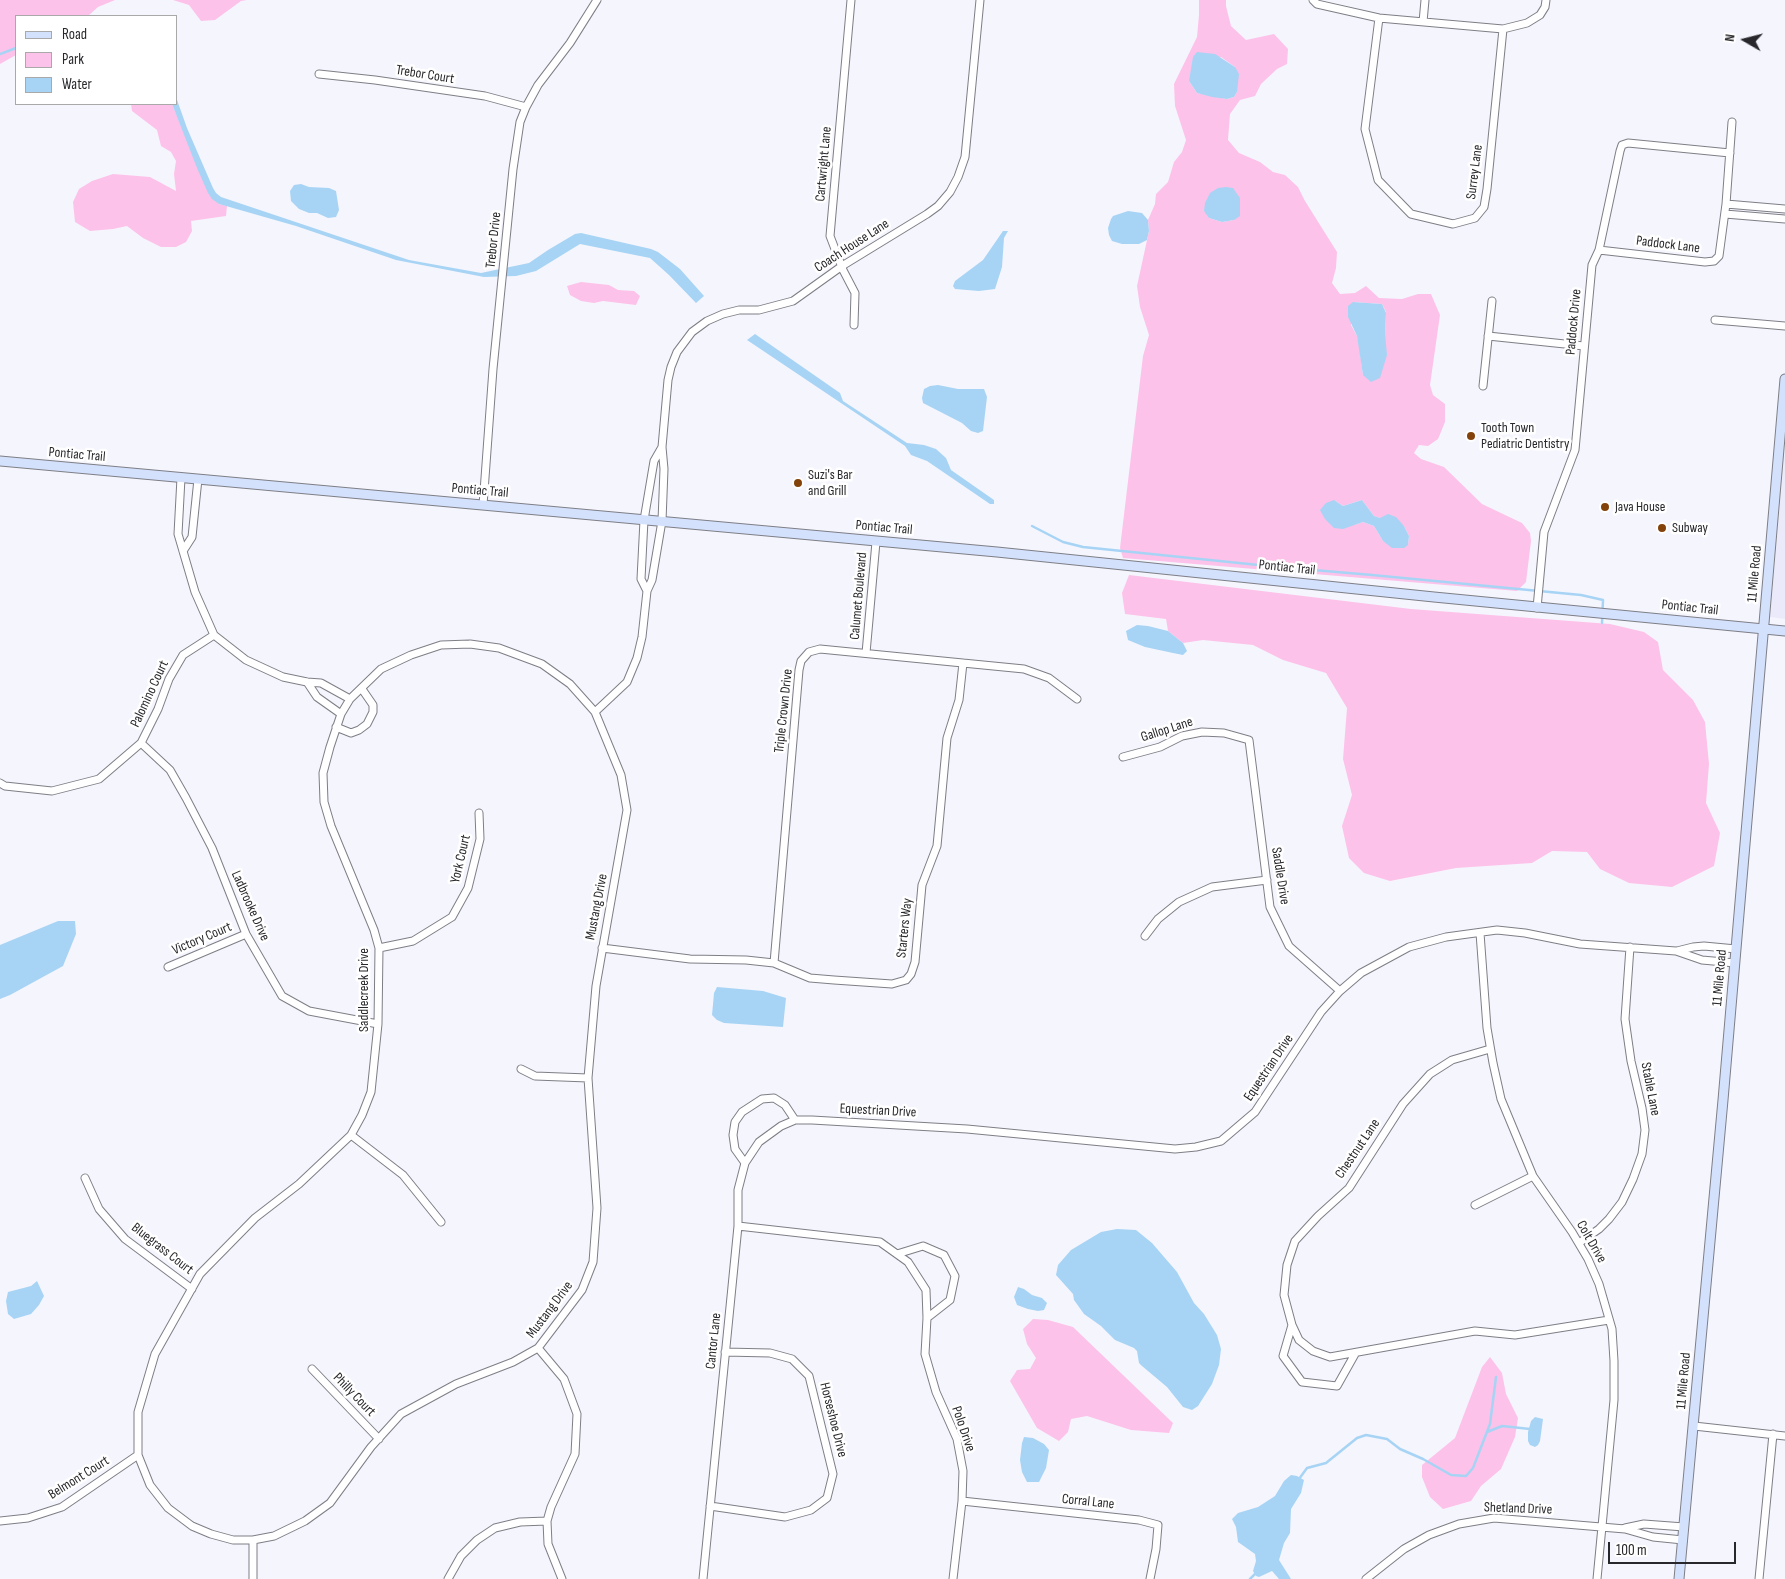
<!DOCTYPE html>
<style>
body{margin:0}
#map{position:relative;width:1785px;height:1579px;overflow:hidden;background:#f5f5fe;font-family:"Sofia Sans Condensed",sans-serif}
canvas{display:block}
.legend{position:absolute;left:15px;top:15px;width:162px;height:90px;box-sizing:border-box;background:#fff;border:1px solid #a9a9aa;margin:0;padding:6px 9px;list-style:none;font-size:15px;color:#28272b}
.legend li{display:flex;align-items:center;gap:10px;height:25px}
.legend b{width:25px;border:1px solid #a9a9aa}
.north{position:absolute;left:1720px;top:15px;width:50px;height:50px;-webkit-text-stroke:4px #fff;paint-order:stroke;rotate:278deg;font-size:14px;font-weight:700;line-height:20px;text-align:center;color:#28272b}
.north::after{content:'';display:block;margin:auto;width:18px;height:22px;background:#28272b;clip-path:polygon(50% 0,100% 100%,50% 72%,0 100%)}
.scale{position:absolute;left:1608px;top:1542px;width:128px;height:22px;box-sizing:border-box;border:2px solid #28272b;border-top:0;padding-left:6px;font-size:15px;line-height:18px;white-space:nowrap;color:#28272b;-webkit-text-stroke:4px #fff;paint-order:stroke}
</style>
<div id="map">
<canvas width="1785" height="1579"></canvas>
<ul class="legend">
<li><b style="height:6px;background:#d4e1fc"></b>Road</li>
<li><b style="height:14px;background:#fdc2e9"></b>Park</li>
<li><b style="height:14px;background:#a7d4f4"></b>Water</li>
</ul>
<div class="north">N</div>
<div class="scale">100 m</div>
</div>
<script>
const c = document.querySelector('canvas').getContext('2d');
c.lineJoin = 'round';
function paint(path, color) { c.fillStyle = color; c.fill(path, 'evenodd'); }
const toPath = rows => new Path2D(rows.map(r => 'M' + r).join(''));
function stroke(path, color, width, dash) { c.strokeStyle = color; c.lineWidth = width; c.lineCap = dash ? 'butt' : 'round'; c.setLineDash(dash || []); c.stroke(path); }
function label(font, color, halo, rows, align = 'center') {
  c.font = font + ' "Sofia Sans Condensed",sans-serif'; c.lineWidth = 5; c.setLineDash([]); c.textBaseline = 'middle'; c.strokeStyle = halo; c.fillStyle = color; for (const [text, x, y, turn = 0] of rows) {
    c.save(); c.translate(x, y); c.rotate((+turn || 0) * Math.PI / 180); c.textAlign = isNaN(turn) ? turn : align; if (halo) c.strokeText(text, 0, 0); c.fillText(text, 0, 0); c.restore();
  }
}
paint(toPath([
 [1785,447,1785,619,1770,617]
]), '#ebeafb');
paint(toPath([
 [0,0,115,0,98,7,88,16,16,16,16,55,0,64],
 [173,0,247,0,241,1,215,20,201,21,189,5],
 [1199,0,1226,0,1226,6,1231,26,1246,40,1274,34,1288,49,1287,64,1277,69,1261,84,1255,96,1240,100,1230,114,1228,140,1239,153,1260,162,1273,172,1285,175,1298,187,1305,201,1337,252,1336,268,1332,283,1340,294,1355,293,1366,286,1379,298,1402,299,1418,294,1431,294,1440,315,1430,385,1433,395,1445,404,1445,422,1438,439,1428,446,1419,445,1414,453,1421,459,1444,467,1482,504,1522,523,1530,533,1531,541,1526,582,1517,591,1123,558,1120,548,1143,356,1149,335,1140,307,1137,286,1149,231,1148,220,1155,204,1156,194,1168,182,1174,162,1182,152,1186,140,1175,106,1174,84,1197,37,1199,15],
 [1221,57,1235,67,1237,92,1234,97,1227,99,1197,93,1189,81],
 [1240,198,1240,204,1234,220,1222,222,1209,218],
 [1353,302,1382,304,1386,312,1385,334,1363,375,1359,344,1357,336,1351,325],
 [1334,500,1343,506,1362,500,1374,516,1404,526,1409,536,1408,545,1383,541,1374,526,1363,522,1354,525],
 [131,104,172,104,202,177,219,204,227,206,226,216,191,221,192,231,186,242,176,247,161,247,143,238,127,226,113,229,90,231,75,222,73,202,79,189,92,181,113,174,150,177,176,191,174,174,176,161,171,152,161,146,157,130,132,111],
 [581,282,609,285,618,290,634,291,640,296,636,305,603,301,594,303,581,301,570,295,567,286],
 [1129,575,1411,609,1610,624,1644,632,1658,642,1663,670,1693,700,1705,722,1709,764,1706,803,1720,833,1714,866,1672,887,1629,883,1600,869,1587,852,1552,851,1532,863,1456,868,1390,881,1364,873,1349,858,1342,826,1352,795,1343,759,1347,708,1326,673,1283,660,1253,645,1203,640,1183,643,1168,631,1166,619,1125,614,1122,593],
 [1033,1319,1048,1320,1073,1327,1173,1423,1169,1433,1131,1430,1087,1416,1071,1419,1068,1432,1059,1441,1037,1428,1010,1381,1017,1370,1030,1369,1036,1358,1027,1344,1023,1329],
 [1490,1357,1502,1373,1506,1394,1518,1418,1515,1437,1501,1469,1481,1486,1471,1501,1443,1509,1430,1497,1422,1477,1422,1465,1455,1438,1482,1367]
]), '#fdc2e9');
paint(toPath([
 [1197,52,1215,54,1235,67,1239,74,1237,92,1234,97,1227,99,1212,97,1197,93,1189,81,1193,57],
 [176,97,187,128,213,188,216,193,221,197,391,254,409,260,481,273,529,263,548,250,575,234,581,233,651,249,658,252,680,269,704,296,696,303,669,275,650,258,580,244,536,271,516,276,484,277,396,260,296,226,219,204,212,199,208,193,197,168,172,104,176,104],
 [301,184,309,187,329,188,336,191,339,210,336,217,328,218,317,213,309,213,299,209,291,201,290,191,294,185],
 [1226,187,1233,188,1240,198,1240,216,1234,220,1222,222,1209,218,1204,211,1205,203,1210,193,1218,188],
 [1128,211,1142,213,1148,220,1149,231,1147,240,1139,244,1122,244,1112,241,1109,235,1108,228,1111,219,1113,216],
 [1003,231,1008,231,1004,238,1002,267,995,289,979,291,955,289,953,286,955,281,983,260],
 [1353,302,1382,304,1386,313,1385,334,1387,355,1380,378,1371,382,1363,375,1357,336,1348,317,1348,306],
 [755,334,840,393,843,401,907,443,924,445,936,449,946,458,951,470,994,500,994,504,990,504,927,461,911,455,905,446,747,340],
 [938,385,958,389,984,389,987,397,983,431,978,433,971,431,962,423,923,403,922,398,924,389,930,386],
 [1334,500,1343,506,1362,500,1374,516,1380,518,1388,514,1396,517,1404,526,1409,536,1408,545,1404,548,1392,548,1383,541,1374,526,1363,522,1343,529,1334,528,1325,519,1320,510,1326,503],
 [1137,625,1148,626,1168,631,1183,643,1187,651,1183,655,1173,653,1145,647,1128,640,1126,631],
 [58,921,75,921,76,934,63,966,10,995,0,999,0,945],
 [717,987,763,991,786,998,783,1027,724,1023,717,1020,712,1015,714,993],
 [1117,1229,1136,1230,1152,1243,1177,1272,1194,1303,1204,1314,1217,1335,1221,1349,1219,1365,1212,1384,1198,1406,1192,1410,1183,1407,1167,1387,1142,1366,1139,1363,1137,1351,1134,1348,1115,1340,1101,1326,1084,1314,1074,1300,1073,1294,1056,1275,1058,1265,1071,1250,1101,1232],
 [37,1281,44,1296,39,1305,31,1314,14,1319,8,1314,6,1301,8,1292,31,1286],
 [1018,1287,1024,1289,1032,1295,1042,1298,1047,1303,1044,1310,1038,1311,1028,1309,1017,1305,1014,1297],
 [1535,1417,1543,1419,1540,1441,1538,1445,1535,1447,1530,1445,1528,1441,1528,1432,1531,1421],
 [1024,1437,1033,1438,1044,1444,1049,1450,1046,1468,1039,1482,1027,1482,1022,1472,1020,1460,1022,1443],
 [1291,1475,1297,1476,1304,1480,1301,1493,1291,1509,1290,1533,1284,1543,1279,1560,1291,1579,1279,1579,1272,1571,1259,1577,1256,1576,1253,1571,1256,1561,1255,1554,1238,1542,1236,1527,1232,1519,1238,1513,1258,1507,1275,1496,1284,1481]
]), '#a7d4f4');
stroke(toPath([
 [0,54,16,48],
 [1032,526,1063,542,1083,547,1278,567,1372,575,1581,595,1603,600,1602,623],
 [1487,1432,1502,1426,1530,1429],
 [1299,1479,1307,1468,1326,1463,1357,1438,1366,1435,1387,1439,1400,1449,1423,1459,1451,1475,1466,1476,1473,1468,1490,1424,1496,1377],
 [1250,1579,1256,1573]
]), '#a7d4f4', 2.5);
const street = toPath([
 [851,0,830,236,843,270,855,293,854,325],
 [1313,0,1317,4,1379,18,1503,29,1527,23,1540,15,1545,7,1546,0],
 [1379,18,1365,129,1378,180,1411,214,1453,224,1475,218,1484,207,1487,189,1503,29],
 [1423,22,1425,0],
 [319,74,375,80,485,96,526,107],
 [1726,204,1785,209],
 [1725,214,1785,219],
 [1599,250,1705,262,1714,261,1719,256,1726,204,1732,122],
 [1715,320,1785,326],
 [1488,336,1584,346],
 [1483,386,1492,301],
 [181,478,178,534,195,592,214,635,246,660,283,677,307,682,321,683,350,699],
 [483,505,493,369,513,169,520,122,526,107,538,85,570,43,597,0],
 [183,551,192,537,198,479],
 [647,591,641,579,644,520,654,461,662,447],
 [1537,608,1544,532,1575,450,1592,265,1599,250,1620,151,1622,145,1628,143,1730,153],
 [470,644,499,648,542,664,570,684,595,712,621,775,627,810,596,986,588,1078,597,1208,593,1262,582,1290,538,1348,513,1362,456,1384,401,1414,371,1447,330,1503,305,1521,274,1536,253,1540,233,1540,211,1534,192,1526,168,1508,150,1485,138,1455,138,1412,155,1354,200,1274,255,1218,299,1184,351,1135,362,1115,371,1092,378,1024,379,948,374,930,331,826,324,802,323,773,330,747,341,714,350,699,381,669,411,655,441,645,470,644],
 [866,653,876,542],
 [307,682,317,697,341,714],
 [595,712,627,682,637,658,642,637,647,591,652,580,662,521,664,469,662,447,668,380,671,367,677,352,692,332,707,321,723,314,739,310,759,310,793,301,842,266,927,214,938,206,950,192,958,177,965,157,980,0],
 [336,727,351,733,359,730,367,724,373,712,373,705,362,689],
 [141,743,170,770,186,798,212,848,246,934,282,996,309,1011,378,1024],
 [1123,757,1160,747,1182,736,1202,732,1224,733,1249,740,1270,907,1289,946,1340,991],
 [0,783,5,786,52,791,99,779,141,743,158,709,169,679,183,655,214,635],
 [1480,933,1487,1028,1493,1063,1501,1099,1533,1176,1572,1232,1588,1259,1599,1284,1612,1329,1614,1361,1614,1400,1597,1579],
 [1145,936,1158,919,1179,902,1212,887,1267,880],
 [379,948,413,941,452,917,468,888,480,839,479,813],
 [602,948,690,959,746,960,774,963,810,978,834,980,892,984,906,980,911,974,915,962,922,885,937,846,947,738,959,700,963,663],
 [1677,951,1693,947,1704,946,1736,949],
 [774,963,799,670,801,661,809,652,820,649,1024,669,1049,678,1077,699],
 [168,967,246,934],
 [1490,1049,1452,1060,1430,1074,1403,1104,1349,1188,1318,1216,1295,1241,1287,1265,1284,1295,1292,1325,1299,1340,1313,1351,1330,1357,1475,1331,1515,1335,1609,1320],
 [521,1069,535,1076,588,1078],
 [351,1135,403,1175,441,1222],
 [745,1163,735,1149,733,1135,735,1122,742,1112,762,1099,774,1098,785,1105,795,1120],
 [85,1178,99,1209,125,1239,192,1289],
 [1475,1205,1533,1176],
 [738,1226,880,1242,908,1262,926,1290,927,1318,925,1354,936,1392,957,1439,963,1471,962,1501,953,1579],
 [1579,1243,1599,1229,1609,1219,1622,1202,1633,1179,1642,1154,1645,1130,1642,1108,1631,1061,1625,1019,1630,947],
 [897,1254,923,1246,944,1255,955,1276,950,1300,927,1318],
 [1292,1325,1283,1356,1302,1382,1337,1386,1355,1354],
 [538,1348,564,1379,577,1414,575,1454,551,1507,547,1521,548,1544,562,1579],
 [312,1369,379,1439],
 [1694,1426,1785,1436],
 [962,1501,1139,1520,1158,1525,1156,1549,1150,1579],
 [710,1506,785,1517,811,1510,827,1498,833,1474,809,1376,792,1359,770,1353,725,1352],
 [0,1521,28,1518,62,1507,138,1455],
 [1625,1528,1644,1524,1684,1527],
 [253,1540,253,1579],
 [448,1579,461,1556,477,1540,495,1528,520,1522,547,1521],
 [703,1579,738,1226,738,1190,745,1163,759,1142,781,1126,795,1120,812,1120,967,1129,1175,1149,1196,1147,1221,1141,1255,1112,1321,1012,1340,991,1361,973,1409,947,1446,937,1497,930,1525,933,1580,944,1676,951,1702,960,1735,963],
 [1366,1579,1404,1549,1429,1535,1459,1524,1494,1518,1625,1529,1653,1537,1683,1540],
 [1759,1579,1773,1434]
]);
const secondary = toPath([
 [0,461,997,552,1434,597,1785,631],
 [1679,1579,1723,1100,1785,379]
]);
stroke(street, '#7e7e86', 9);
stroke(secondary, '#7e7e86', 11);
stroke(street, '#fff', 7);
stroke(secondary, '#d4e1fc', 9);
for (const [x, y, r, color] of [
 [1471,436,5,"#82420a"],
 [798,483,5,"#82420a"],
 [1605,507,5,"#82420a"],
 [1662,528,5,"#82420a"]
]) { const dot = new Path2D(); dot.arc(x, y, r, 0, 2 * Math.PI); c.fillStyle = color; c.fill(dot); stroke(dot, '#fff', 2); }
label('14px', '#28272b', '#fff', [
 ["Trebor Court",425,75,9],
 ["Cartwright Lane",824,164,-85],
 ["Surrey Lane",1475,172,-83],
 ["Trebor Drive",494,240,-84],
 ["Paddock Lane",1668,245,7],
 ["Coach House Lane",852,246,-33],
 ["Paddock Drive",1574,322,-85],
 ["Pontiac Trail",77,455,5],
 ["Pontiac Trail",480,491,5],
 ["Pontiac Trail",884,528,5],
 ["Pontiac Trail",1287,568,6],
 ["11 Mile Road",1755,574,-85],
 ["Calumet Boulevard",859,596,-85],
 ["Pontiac Trail",1690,608,6],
 ["Palomino Court",150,694,-65],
 ["Triple Crown Drive",784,711,-84],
 ["Gallop Lane",1167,730,-18],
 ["York Court",461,859,-77],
 ["Saddle Drive",1280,876,81],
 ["Ladbrooke Drive",250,906,66],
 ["Mustang Drive",597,907,-79],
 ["Starters Way",905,928,-84],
 ["Victory Court",202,939,-23],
 ["11 Mile Road",1720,978,-85],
 ["Saddlecreek Drive",364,990,-90],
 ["Equestrian Drive",1269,1068,-56],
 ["Stable Lane",1650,1089,79],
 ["Equestrian Drive",878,1111,3],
 ["Chestnut Lane",1358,1149,-56],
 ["Colt Drive",1591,1242,60],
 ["Bluegrass Court",162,1249,38],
 ["Mustang Drive",550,1310,-53],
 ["Cantor Lane",714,1341,-84],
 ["11 Mile Road",1684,1381,-85],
 ["Philly Court",354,1395,46],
 ["Horseshoe Drive",833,1420,76],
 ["Polo Drive",963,1429,71],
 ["Belmont Court",79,1478,-32],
 ["Corral Lane",1088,1502,6],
 ["Shetland Drive",1518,1509,2]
]);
label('14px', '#28272b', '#fff', [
 ["Tooth Town",1481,428],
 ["Pediatric Dentistry",1481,444],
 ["Suzi's Bar",808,475],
 ["and Grill",808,491],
 ["Java House",1615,507],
 ["Subway",1672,528]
], 'left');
</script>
